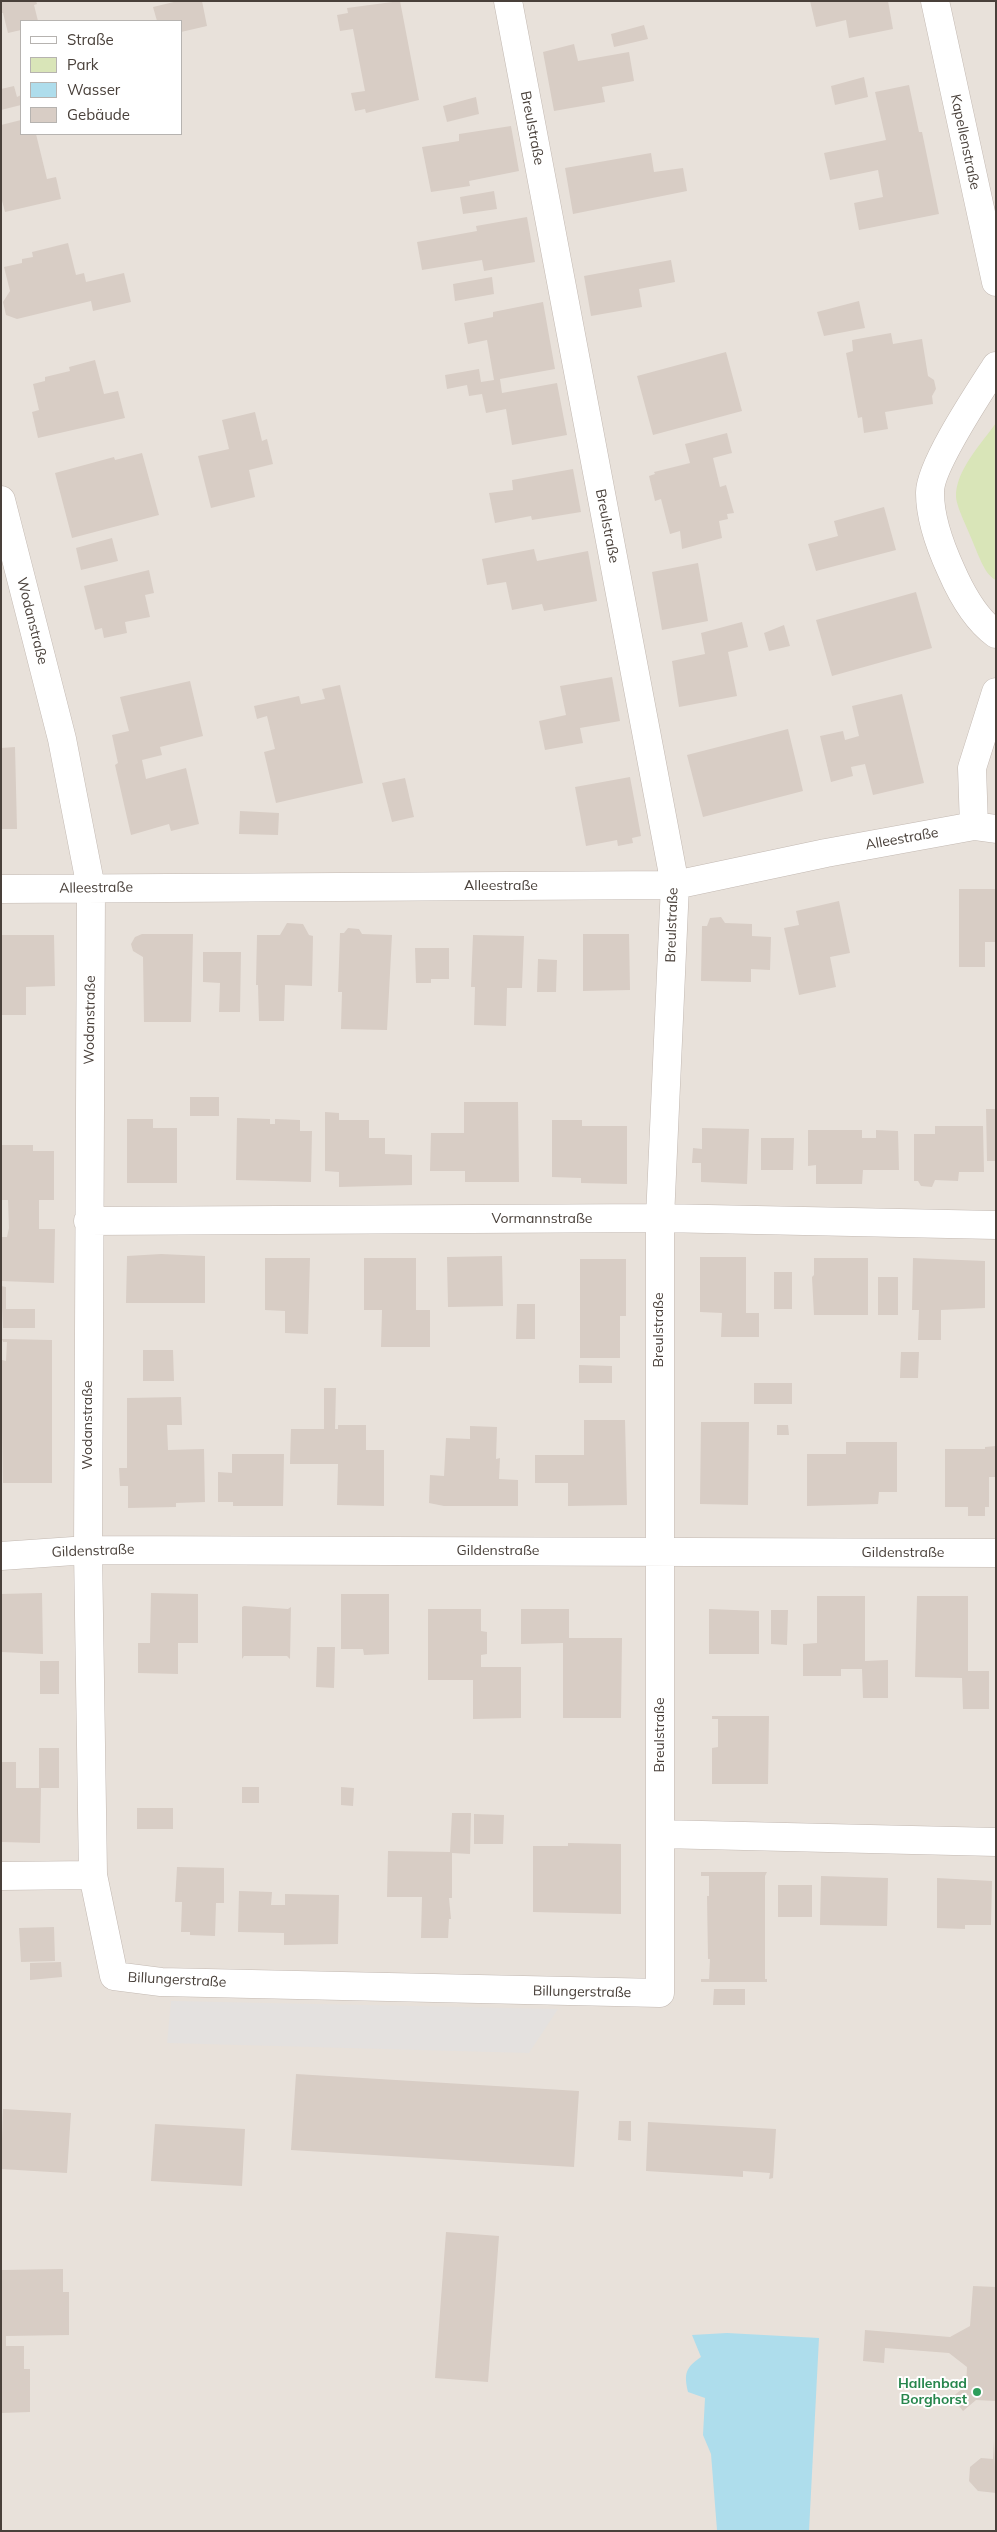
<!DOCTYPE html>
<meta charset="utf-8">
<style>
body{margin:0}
#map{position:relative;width:997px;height:2532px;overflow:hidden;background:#f5f0ec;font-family:Mulish,sans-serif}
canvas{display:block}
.frame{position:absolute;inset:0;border:2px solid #49403a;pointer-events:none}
.legend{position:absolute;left:20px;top:20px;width:162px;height:115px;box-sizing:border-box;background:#fff;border:1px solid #b6b3b0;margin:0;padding:6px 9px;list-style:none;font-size:15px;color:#49403a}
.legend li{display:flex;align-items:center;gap:10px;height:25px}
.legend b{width:25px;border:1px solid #b6b3b0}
</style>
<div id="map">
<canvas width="997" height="2532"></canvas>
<div class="frame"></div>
<ul class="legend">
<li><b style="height:6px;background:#fff"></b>Straße</li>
<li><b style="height:14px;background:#d9e5b8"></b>Park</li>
<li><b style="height:14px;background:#aeddec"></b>Wasser</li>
<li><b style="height:14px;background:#d8cdc5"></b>Gebäude</li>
</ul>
</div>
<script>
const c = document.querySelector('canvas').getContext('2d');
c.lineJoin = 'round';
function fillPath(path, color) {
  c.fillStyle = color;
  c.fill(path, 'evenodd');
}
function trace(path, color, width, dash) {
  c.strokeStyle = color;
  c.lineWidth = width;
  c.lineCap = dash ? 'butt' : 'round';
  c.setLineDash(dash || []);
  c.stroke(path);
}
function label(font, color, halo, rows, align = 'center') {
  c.font = font + ' Mulish,sans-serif';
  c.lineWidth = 4;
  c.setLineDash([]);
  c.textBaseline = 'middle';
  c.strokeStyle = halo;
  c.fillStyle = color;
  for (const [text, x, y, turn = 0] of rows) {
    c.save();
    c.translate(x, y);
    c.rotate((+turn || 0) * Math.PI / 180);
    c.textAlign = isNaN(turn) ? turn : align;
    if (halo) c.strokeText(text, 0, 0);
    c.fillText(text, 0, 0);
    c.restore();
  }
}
fillPath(new Path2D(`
 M1,1H996V2531H1ZM21,21H181V134H21Z`), '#e8e1da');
fillPath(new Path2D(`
 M996,423V580C985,575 979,556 974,545C970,533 957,509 956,497C955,471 982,443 996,423Z`), '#d9e5b8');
fillPath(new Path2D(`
 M171,2001L558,2009L529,2053L167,2043Z`), '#e4e1df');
fillPath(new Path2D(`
 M727,2333L819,2338L809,2531L717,2530L711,2454L703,2435L705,2398L688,2392C684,2374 685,2368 701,2357L692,2335Z`), '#aeddec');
fillPath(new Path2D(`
 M1,1H36L37,4L34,5L38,21H21V30L8,33L3,13H1Z
 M178,1H202L207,26L181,32V21H157L153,7Z
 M400,1L419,100L366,113L365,109L355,111L351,93L365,91L353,29L340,31L337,15L348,13L347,8Z
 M810,1H888L893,29L849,38L846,20L816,27Z
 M644,25L648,39L614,47L611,34Z
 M574,44L578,61L629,52L634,81L602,87L605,102L554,111L543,52Z
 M864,77L868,97L835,105L831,86Z
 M909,85L919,132H922L939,214L859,230L854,203L883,197L878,170L830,180L824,153L886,140L875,92Z
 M14,86L17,97L21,95V105L1,110V89Z
 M476,97L479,114L447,122L443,106Z
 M21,120V134H36L47,179L56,177L61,199L5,212L1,197V125Z
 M511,126L519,171L469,181L470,186L431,192L422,147L459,141V134Z
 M651,153L654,172L683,168L687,191L573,214L565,168Z
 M494,191L497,209L463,214L460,197Z
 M527,217L535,262L484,271L482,260L422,270L417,242L477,231L476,226Z
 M68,243L76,275L84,273L86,282L124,273L131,302L93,311L91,301L17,319L6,315L3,302L10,291L4,267L22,263V259L33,257L32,252Z
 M671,260L675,282L639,289L642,307L591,316L584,276Z
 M492,277L494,294L455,301L453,284Z
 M859,301L865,328L824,336L817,312Z
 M543,302L555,369L500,379L502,393L557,383L567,435L512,445L506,409L486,413L482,394L469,396L467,385L447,389L445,375L479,369L481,382L494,380L487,340L468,344L464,323L493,317V312Z
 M891,333L893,344L922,339L928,376L934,380L936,389L932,396L933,404L885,412L888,429L864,433L862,417L858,418L846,353L853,351L852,340Z
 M726,352L742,411L653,435L637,376Z
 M95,360L104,394L118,391L125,418L38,438L32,412L39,410L33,384L45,381V377L70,371L69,367Z
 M255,412L262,441L267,439L273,464L249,470L255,497L211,508L198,456L229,449L222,420Z
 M727,433L732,453L713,458L720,487L726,485L734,513L727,514L728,519L719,521L722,538L682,549L680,531L670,534L661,499L655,501L649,476L655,474L654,472L690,463L685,444Z
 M142,453L159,515L72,538L55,473L114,457L115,460Z
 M573,469L581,512L532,520L531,516L495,523L489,493L513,490L512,480Z
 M884,507L896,550L816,571L808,544L838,536L834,521Z
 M112,538L118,561L81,570L76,548Z
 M534,549L537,561L588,551L597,601L544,611L542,604L512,610L506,582L487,585L482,559Z
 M698,563L708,621L662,630L652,572Z
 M149,570L154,593L145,595L150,617L125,622L127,633L104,638L102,628L95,630L84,586Z
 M916,592L932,648L832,676L816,620Z
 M742,622L748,647L728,652L737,696L679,707L672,661L705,654L701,633Z
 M784,625L790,646L769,651L764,633Z
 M612,677L620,721L580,728L583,743L545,750L539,721L566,715L560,686Z
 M190,681L203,736L160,747L162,755L142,760L146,779L186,768L199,824L171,831L169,824L131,835L115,765L118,763L112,735L129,731L120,697Z
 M340,685L363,783L276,803L264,752L275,749L267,716L257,719L254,706L299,696L301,704L325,699L322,689Z
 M902,694L924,783L873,795L865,764L851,767L853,776L831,782L820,736L843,731L845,740L859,736L852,706Z
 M788,729L803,791L703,817L687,755Z
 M15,747L17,829H1V748Z
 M630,777L641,836L632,838L633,843L618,846L617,840L586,846L575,787Z
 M405,778L414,817L392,822L382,783Z
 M240,811L279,813L278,835L239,834Z
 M959,889H996V942H985V967H959Z
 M839,901L850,953L830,957L836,987L799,995L784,928L799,925L796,911Z
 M721,917L725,923L752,924V936L771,937L770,970L751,969V982L701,981L702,926H707L710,918Z
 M287,923L303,924L309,935L313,936L312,986L285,985L284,1021H259L258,985H256L257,935H280Z
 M348,928L359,929L362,934L392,935L387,1030L341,1029L342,992H338L340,933H344Z
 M142,934H193L191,1022H144L143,957L133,951L131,944L135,937Z
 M583,934H629L630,990L583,991Z
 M2,935H54L55,986L26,987V1015H1Z
 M473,935L524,936L522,988H507L506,1026L474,1025L475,987H471Z
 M415,948H449V979H431V983H416Z
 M203,952H241L240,1012H219L220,983L203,982Z
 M538,959L557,960L556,992H537Z
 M190,1097H219V1116H190Z
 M464,1102H518L519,1182H465V1171H430L431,1133H464Z
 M986,1109H996V1161H987Z
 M325,1112L339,1113V1120H369V1138H385V1154L412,1155V1185L339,1187V1172L325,1171Z
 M237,1118L270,1119V1124H275V1119L300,1120V1131H312L311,1182L236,1180Z
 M127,1119H153V1128H177V1183H127Z
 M552,1120H582V1126H627V1184L581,1183V1178L552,1177Z
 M935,1126H983L984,1172H959L958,1181L935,1180L932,1187L921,1186L918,1181H914V1134H935Z
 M702,1128L749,1129L747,1184L701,1182V1163H692L693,1148L702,1149Z
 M808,1130H862V1138H876V1130L898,1131L899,1170H863L862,1184H816V1165L808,1166Z
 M761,1138H794L793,1170H761Z
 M1,1145H33V1151H54V1200H39V1229H55L54,1283L1,1281V1237H7L9,1228L8,1200H1Z
 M161,1254L205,1256V1303H126L127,1256Z
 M502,1256L503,1306L448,1307L447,1257Z
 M700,1257H746V1313H759V1337H721L722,1313L700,1312Z
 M265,1258H310L308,1334L285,1333V1311L265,1310Z
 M364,1258H416V1310H430V1347H381L382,1310H364Z
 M814,1258H868V1315H814L812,1277L814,1275Z
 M913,1258L985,1261V1308L941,1310V1340H918L919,1310H912Z
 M580,1259H626V1316H620V1358H580Z
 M774,1272H792V1309H774Z
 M878,1277H898V1315H878Z
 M1,1286L6,1287V1309H35V1328H3Z
 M517,1304H535V1339H516Z
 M2,1339L52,1340V1483H3L1,1368L2,1360L6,1361L7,1342H3Z
 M143,1350H173L174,1381H143Z
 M901,1352H919L918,1378H900Z
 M579,1365L612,1366V1383H579Z
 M754,1383H792V1404H754Z
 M324,1388H336L335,1429H338V1425H366V1450H384V1506L337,1505L338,1464H290L291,1429H324Z
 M181,1397L182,1425H167L168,1450L204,1449L205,1502L176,1503V1507L128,1508V1486H120L119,1468H127V1398Z
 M584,1420H625L627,1505L568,1506V1483H535V1455H584Z
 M701,1422H749L748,1505L700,1504Z
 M777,1425H788L789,1435H777Z
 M470,1426L497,1427L496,1459L500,1458L499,1479L518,1480V1506H444L429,1503L430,1475L444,1476L446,1438L470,1439Z
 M846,1442H897V1492H879L878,1504L807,1506V1454H846Z
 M996,1446V1477H989V1507H985V1516H968V1507H945V1449H985V1447Z
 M232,1454H284L283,1506H233V1502H218V1472L232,1473Z
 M42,1593L43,1654L1,1652V1594Z
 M151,1593L198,1594V1643H178V1674L138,1673V1643H150Z
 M341,1594H389V1654L364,1655L363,1649H341Z
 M817,1596H865V1661L888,1660V1698H863L862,1669H841V1676H803V1644L817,1643Z
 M917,1596H968V1671H989V1709H963L962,1678L915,1677Z
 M244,1606L288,1609L291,1607L290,1659L287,1656H244L242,1659V1607Z
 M428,1609H481V1631L487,1632V1654L481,1655V1667H521V1718L473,1719V1680H428Z
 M521,1609H569V1638H622L621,1718H563V1643L521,1644Z
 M709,1609L759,1611V1654H709Z
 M771,1610H788L787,1645L771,1644Z
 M317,1647H335L334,1688L316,1687Z
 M40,1661H59V1694H40Z
 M712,1716H769L768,1784H712V1748L718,1747V1719H712Z
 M39,1748H59V1788H41L40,1843L1,1842V1762H16V1788H39Z
 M242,1787H259V1803H242Z
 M341,1787L354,1788L353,1806L341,1805Z
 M137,1808H173V1829H137Z
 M452,1813H471L470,1854L452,1853V1898H449L451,1919H449L448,1938H421L422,1897H387L388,1851L450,1852Z
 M474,1814L504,1815L503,1844H474Z
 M568,1843L621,1844V1914L533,1912V1846H568Z
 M177,1867L224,1868V1903H216L215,1936L190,1935V1932H181L182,1902H175Z
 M701,1872H767L765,1876V1979H767V1982H701V1979H709L710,1959H708L707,1896H709V1876H701Z
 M821,1876L888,1878L887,1926L820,1925Z
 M937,1878L992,1881L991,1925H965V1929L937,1928Z
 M778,1885H812V1917H778Z
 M239,1891L272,1892L271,1905H285V1894L339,1895L338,1944L284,1945V1933L238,1932Z
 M54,1927L55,1961L21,1962L19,1928Z
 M61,1962L62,1977L30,1980V1963Z
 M714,1989H745V2005H713Z
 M296,2074L579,2091L574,2167L291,2150Z
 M3,2109L71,2113L67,2173L1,2169Z
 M619,2121H631V2141L618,2140Z
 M648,2122L776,2129L773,2178L769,2179L770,2173L743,2171V2177L646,2171Z
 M155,2124L245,2129L242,2186L151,2181Z
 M446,2232L499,2236L488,2382L435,2378Z
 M63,2269V2292H69V2335L6,2336V2346H24V2369H30V2412L1,2413L2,2270Z
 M973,2286L996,2287V2401L976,2400L963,2411L952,2397L966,2386L967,2367L949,2353L885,2348L884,2363L863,2361L865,2330L950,2337L970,2326Z
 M994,2441L996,2493L978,2491L969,2481L970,2467L981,2458L993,2459Z`), '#d8cdc5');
const minor = new Path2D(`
 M935,1L996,282
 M996,366C980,391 929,467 930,493C930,519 940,546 951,570C961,593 975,619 996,634
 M1,500L62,739L91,888L88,1550L93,1875L114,1976L161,1982L660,1993V1218L675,885L508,1
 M974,826L972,768L996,692
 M1,889L675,885L826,853L974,826L996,829
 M88,1221L660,1218L996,1225
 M1,1556L88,1550L996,1553
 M660,1834L996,1842
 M1,1876L93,1875`);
trace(minor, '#c3b9b2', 29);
trace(minor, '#fff', 28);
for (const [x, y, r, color] of [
 [977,2392,5,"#2e9e5b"]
]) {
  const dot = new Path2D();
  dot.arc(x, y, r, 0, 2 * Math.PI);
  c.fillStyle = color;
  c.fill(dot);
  trace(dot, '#fff', 2);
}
label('14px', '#49403a', '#fff', [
 ["Breulstraße",532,128,79],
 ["Kapellenstraße",965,142,78],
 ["Breulstraße",607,526,79],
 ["Wodanstraße",32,621,76],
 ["Alleestraße",902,839,-10],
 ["Alleestraße",501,886],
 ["Alleestraße",96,888,-1],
 ["Breulstraße",672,925,-88],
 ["Wodanstraße",90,1020,-89],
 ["Vormannstraße",542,1219],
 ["Breulstraße",659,1330,-90],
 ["Wodanstraße",88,1425,-90],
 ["Gildenstraße",93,1551,-2],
 ["Gildenstraße",498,1551],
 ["Gildenstraße",903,1553],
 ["Breulstraße",660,1735,-90],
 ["Billungerstraße",177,1980,3],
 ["Billungerstraße",582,1992,1]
]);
label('bold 14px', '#27864d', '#fff', [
 ["Hallenbad",967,2384],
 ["Borghorst",967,2400]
], 'right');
</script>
